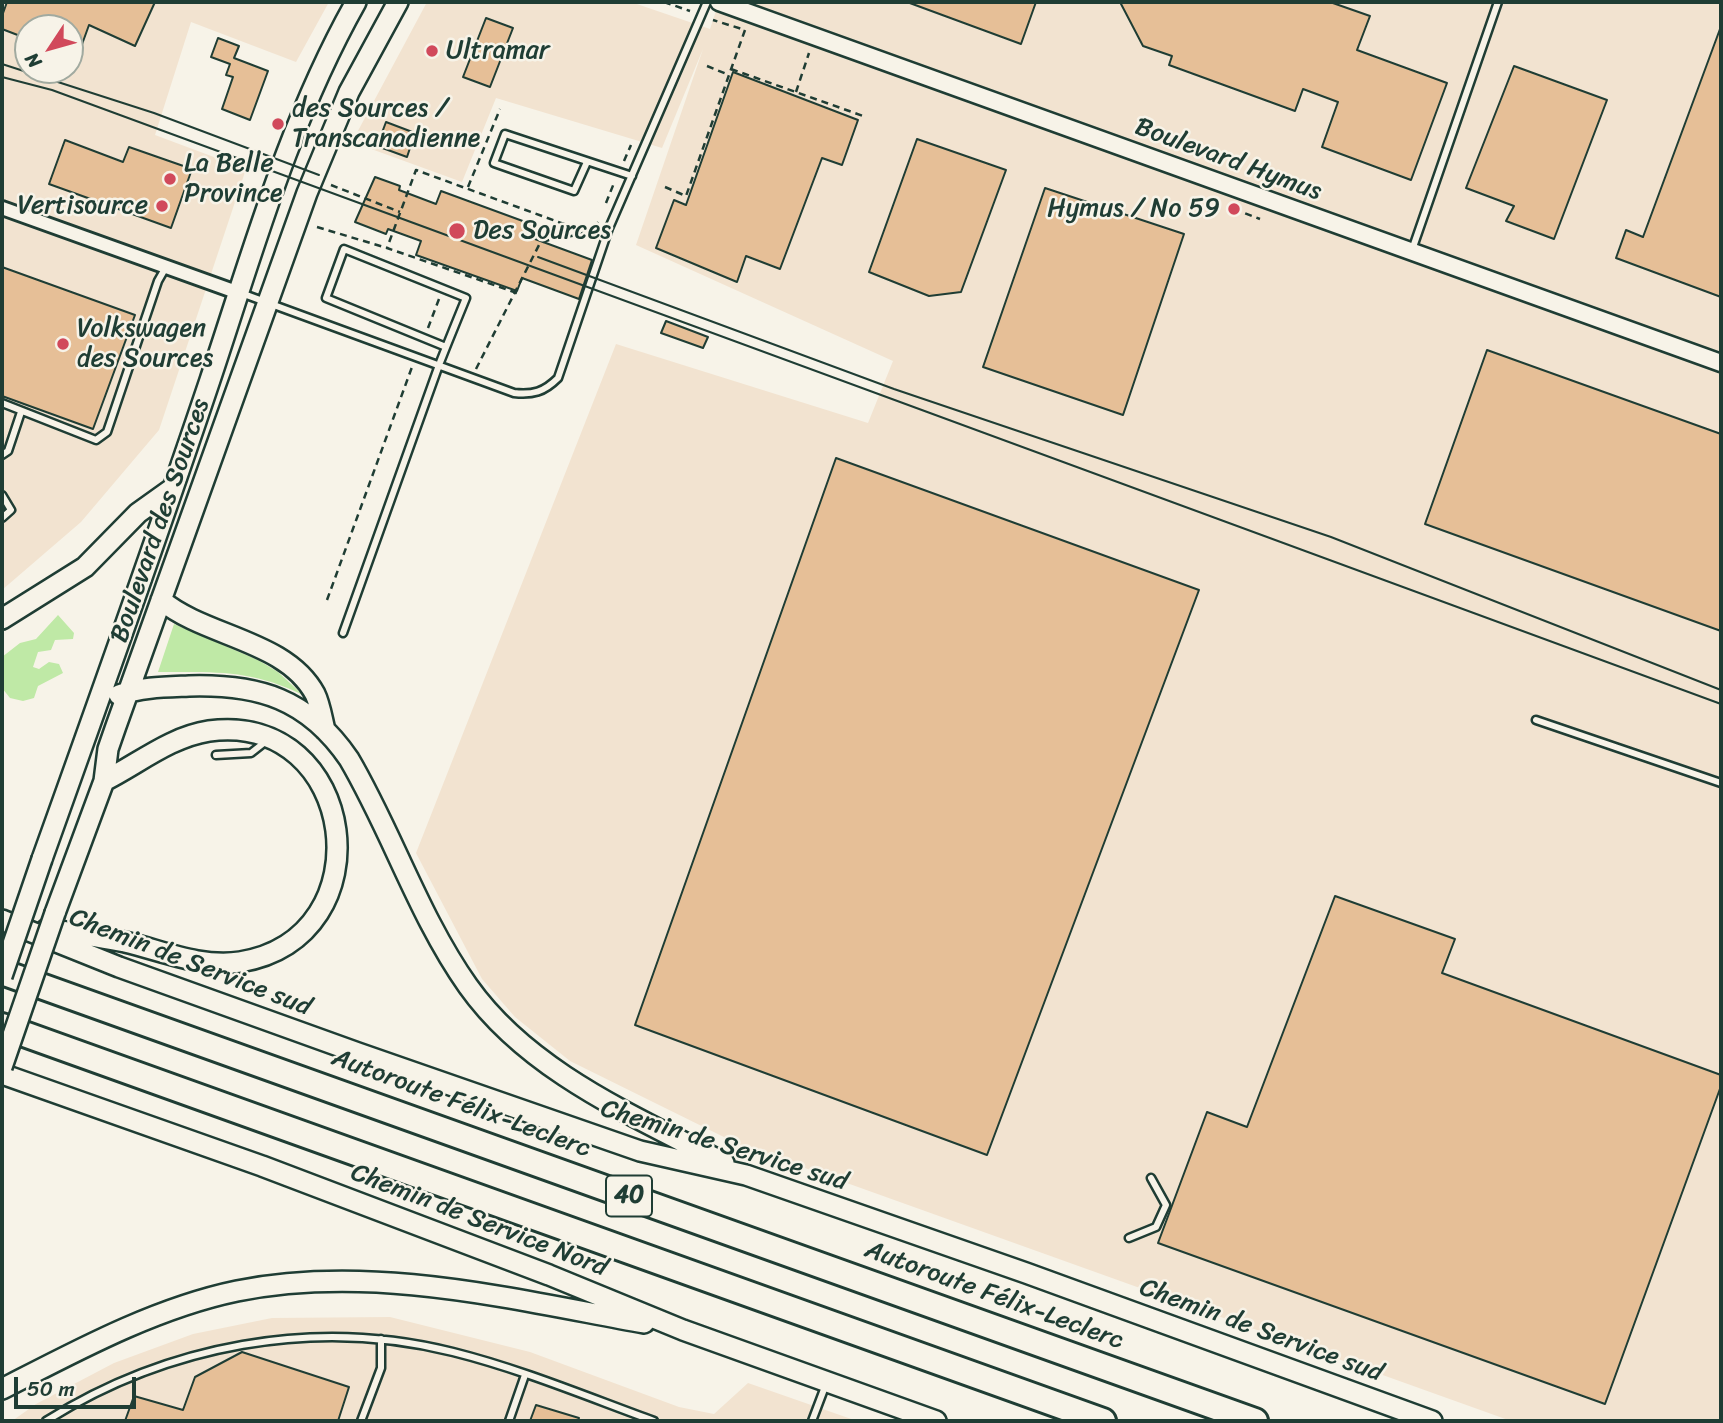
<!DOCTYPE html>
<meta charset="utf-8">
<style>
body{margin:0}
#map{position:relative;width:1723px;height:1423px;overflow:hidden;background:#f7f3e8;font-family:Sriracha,sans-serif}
canvas{display:block}
.frame{position:absolute;inset:0;border:4px solid #1f3d34;pointer-events:none}
.north{position:absolute;left:14px;top:14px;width:70px;height:70px;box-sizing:border-box;background:#f7f3e8;border:2px solid #a1aaa0;border-radius:50%;rotate:234deg;font-size:19px;font-weight:700;line-height:28px;text-align:center;color:#1f3d34}
.north::after{content:'';display:block;margin:auto;width:24px;height:32px;background:#d1495b;clip-path:polygon(50% 0,100% 100%,50% 72%,0 100%)}
.scale{position:absolute;left:14px;top:1377px;width:122px;height:32px;box-sizing:border-box;border:4px solid #1f3d34;border-top:0;padding-left:9px;font-size:21px;line-height:24px;white-space:nowrap;color:#1f3d34;-webkit-text-stroke:5px #f7f3e8;paint-order:stroke}
</style>
<div id="map">
<canvas width="1723" height="1423"></canvas>
<div class="frame"></div>
<div class="north">N</div>
<div class="scale">50 m</div>
</div>
<script>
const c = document.querySelector('canvas').getContext('2d');
c.lineJoin = 'round';
function fillPath(path, color) {
  c.fillStyle = color;
  c.fill(path, 'evenodd');
}
function trace(path, color, width, dash) {
  c.strokeStyle = color;
  c.lineWidth = width;
  c.lineCap = dash ? 'butt' : 'round';
  c.setLineDash(dash || []);
  c.stroke(path);
}
function label(font, color, halo, rows, align = 'center') {
  c.font = font + ' Sriracha,sans-serif';
  c.lineWidth = 5;
  c.setLineDash([]);
  c.textBaseline = 'middle';
  c.strokeStyle = halo;
  c.fillStyle = color;
  for (const [text, x, y, turn = 0] of rows) {
    c.save();
    c.translate(x, y);
    c.rotate((+turn || 0) * Math.PI / 180);
    c.textAlign = isNaN(turn) ? turn : align;
    if (halo) c.strokeText(text, 0, 0);
    c.fillText(text, 0, 0);
    c.restore();
  }
}
fillPath(new Path2D(`
 M2,2H329L296,62L191,22L155,135L246,169L159,430L81,522L2,590ZM28,28H70V70H28Z
 M427,2H631L710,29L719,2H1721V1421H1511L738,1144L570,1061L515,1017L482,979L416,853L616,344L868,423L893,361L636,245L703,49L662,148L496,98L462,182L352,142Z
 M390,1317L530,1352L679,1407L714,1414L748,1383L857,1421H12L36,1404L114,1363L193,1334L272,1318Z`), '#f2e3d0');
fillPath(new Path2D(`
 M58,615L74,633L73,639L55,640L51,650L38,652L33,667L39,669L49,662L59,664L63,673L38,686L34,698L23,701L10,698L2,688V657L20,643L36,639Z
 M174,624L258,660L278,672L303,695C251,669 214,672 158,672Z`), '#bfe9a6');
const building = new Path2D(`
 M7,2H155L135,46L89,25L72,72L70,28H28V39L2,29V16Z
 M907,2H1036L1021,44Z
 M1120,2H1330L1370,16L1357,50L1447,83L1411,180L1322,147L1338,102L1303,89L1295,111L1169,65L1172,56L1143,46Z
 M486,18L513,28L490,87L463,77Z
 M1720,29H1721V297L1616,258L1626,230L1643,237Z
 M218,38L239,46L234,58L268,71L250,120L222,109L233,77L226,75L230,64L211,57Z
 M1514,66L1607,100L1554,239L1506,221L1514,206L1466,188Z
 M733,72L858,120L842,165L822,158L780,269L746,256L737,282L656,248L674,200L686,205Z
 M386,122L415,133L407,157L377,146Z
 M917,139L1006,170L961,292L929,296L869,272Z
 M65,140L123,162L129,147L192,169L171,228L49,184Z
 M375,177L400,186L399,190L436,204L441,191L539,227L535,239L592,260L579,299L522,278L517,291L416,255L421,241L388,229L386,234L355,222Z
 M1045,188L1184,234L1123,415L983,367Z
 M2,267L135,315L93,429L2,396Z
 M666,321L708,337L703,348L661,333Z
 M1487,350L1721,434V631L1425,524Z
 M836,458L1199,590L987,1155L635,1025Z
 M1335,896L1455,939L1442,973L1721,1075V1086L1605,1404L1158,1243L1207,1112L1247,1127Z
 M242,1352L349,1387L338,1421H125L134,1396L183,1410L195,1377Z
 M536,1405L579,1418L578,1421H530Z`);
fillPath(building, '#e6bf97');
trace(building, '#1f3d34', 2);
const service = new Path2D(`
 M587,162L574,191L494,163L505,134L632,176
 M1412,250L1498,2
 M241,293L514,393C533,395 544,392 558,378L609,228L707,2
 M2,403L96,440L107,432L158,281L166,267
 M2,455L8,451L21,412
 M2,495L11,510L2,518
 M343,633L439,365C448,342 457,320 466,298L344,249L326,298L446,347
 M1536,720L1721,783
 M216,755L251,753L265,742
 M1129,1238L1156,1227L1166,1205L1151,1178
 M46,1421C167,1345 314,1317 453,1352C521,1369 588,1397 654,1421
 M361,1421L381,1368V1339
 M509,1421L525,1375
 M812,1421L826,1384`);
const minor = new Path2D(`
 M2,208L239,293`);
const tertiary = new Path2D(`
 M719,2L1721,363`);
const secondary = new Path2D(`
 M161,600C205,637 286,640 315,694C320,704 322,718 325,730
 M2,619L85,567L138,513L173,488
 M119,695C142,687 165,687 189,686C259,684 308,699 349,759C392,832 419,917 468,986C529,1072 633,1115 724,1163
 M42,859C99,700 156,541 210,380C253,251 289,121 356,2
 M55,913L104,781L108,749L116,726L307,193L349,92L398,2
 M2,920L119,967L358,1053L640,1151L746,1175L1026,1273L1432,1421
 M47,929C73,933 100,937 125,942C163,951 201,968 240,962C388,938 358,711 209,731C170,737 138,764 104,781
 M2,1074L262,1166L549,1275L683,1330L936,1421
 M2,1389C76,1351 155,1308 237,1291C372,1264 511,1299 644,1323`);
const motorway = new Path2D(`
 M2,972L1255,1421
 M2,1026L1103,1421`);
trace(service, '#1f3d34', 11);
trace(minor, '#1f3d34', 18);
trace(tertiary, '#1f3d34', 21);
trace(secondary, '#1f3d34', 24);
trace(motorway, '#1f3d34', 30);
trace(new Path2D(`
 M664,2L690,11
 M707,66L729,75
 M731,69L866,117
 M796,92L809,53
 M624,161L631,145
 M331,185L400,212
 M468,187L500,109
 M665,187L686,196L745,30L713,20
 M606,203L614,183
 M1234,209L1260,219
 M317,227L387,248
 M517,293L387,248L416,170L564,224L559,235
 M428,328L439,299
 M476,369L540,243C561,234 584,240 598,222
 M327,600L412,367`), '#1f3d34', 2.5, [7, 5]);
trace(service, '#f7f3e8', 6);
trace(minor, '#f7f3e8', 12);
trace(tertiary, '#f7f3e8', 16);
trace(secondary, '#f7f3e8', 19);
trace(motorway, '#f7f3e8', 24);
trace(new Path2D(`
 M2,64L154,113L319,175
 M2,77L52,90L1721,704
 M538,257L894,389L1331,537L1721,690`), '#1f3d34', 2);
const secondaryBridge = new Path2D(`
 M2,976L42,859
 M2,1067L55,913`);
trace(secondaryBridge, '#1f3d34', 24, []);
trace(secondaryBridge, '#f7f3e8', 19);
for (const [x, y, r, color] of [
 [432,51,7,"#d1495b"],
 [278,124,7,"#d1495b"],
 [170,179,7,"#d1495b"],
 [162,206,7,"#d1495b"],
 [1234,209,7,"#d1495b"],
 [457,231,9,"#d1495b"],
 [63,344,7,"#d1495b"]
]) {
  const dot = new Path2D();
  dot.arc(x, y, r, 0, 2 * Math.PI);
  c.fillStyle = color;
  c.fill(dot);
  trace(dot, '#f7f3e8', 2.5);
}
for (const [x, y, w] of [
 [629,1196,46]
]) {
  const box = new Path2D();
  box.roundRect(x - w / 2, y - 20.5, w, 41, 5);
  c.fillStyle = '#f7f3e8';
  c.fill(box);
  trace(box, '#1f3d34', 2);
}
label('bold 24px', '#1f3d34', null, [
 ["40",629,1196]
]);
label('26px', '#1f3d34', '#f7f3e8', [
 ["Ultramar",446,51],
 ["des Sources /",292,109],
 ["Transcanadienne",292,139],
 ["La Belle",184,164],
 ["Province",184,194],
 ["Vertisource",148,206,"right"],
 ["Hymus / No 59",1220,209,"right"],
 ["Des Sources",473,231],
 ["Volkswagen",77,329],
 ["des Sources",77,359]
], 'left');
label('26px', '#1f3d34', '#f7f3e8', [
 ["Boulevard Hymus",1228,160,20],
 ["Boulevard des Sources",161,521,-71],
 ["Chemin de Service sud",190,963,21],
 ["Autoroute Félix-Leclerc",461,1104,20],
 ["Chemin de Service sud",724,1146,17],
 ["Chemin de Service Nord",479,1221,21],
 ["Autoroute Félix-Leclerc",994,1296,20],
 ["Chemin de Service sud",1261,1331,20]
]);
</script>
